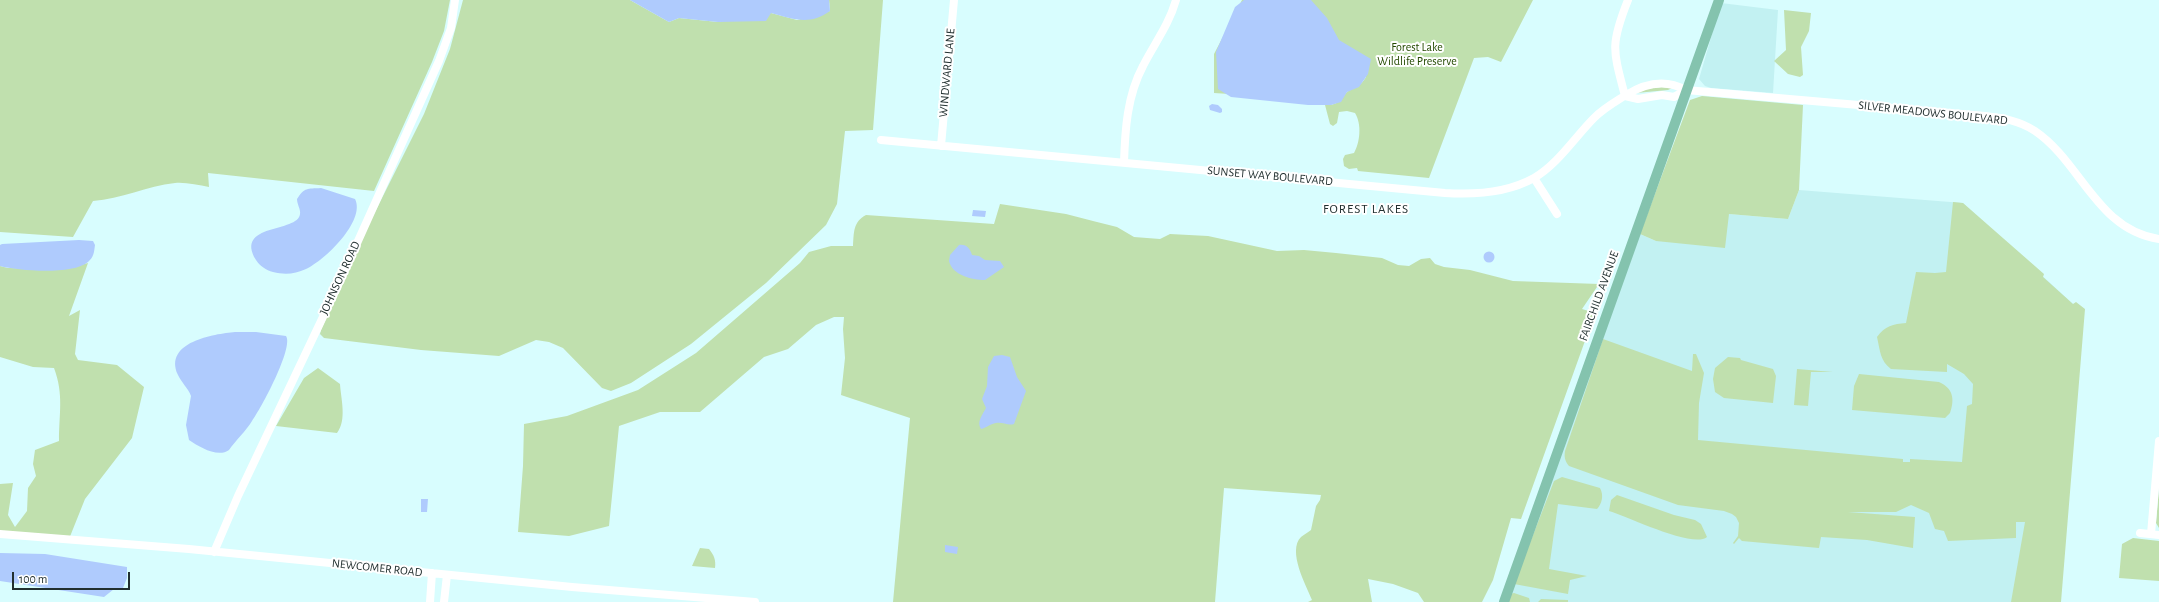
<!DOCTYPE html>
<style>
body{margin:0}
#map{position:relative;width:2159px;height:602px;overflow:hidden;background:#d8fdfe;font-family:"Alegreya Sans",sans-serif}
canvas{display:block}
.scale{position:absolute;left:12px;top:572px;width:118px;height:18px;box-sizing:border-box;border:2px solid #223030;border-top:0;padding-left:5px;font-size:12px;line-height:14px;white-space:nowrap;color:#223030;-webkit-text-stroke:3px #fff;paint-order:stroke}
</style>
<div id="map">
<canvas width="2159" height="602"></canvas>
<div class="scale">100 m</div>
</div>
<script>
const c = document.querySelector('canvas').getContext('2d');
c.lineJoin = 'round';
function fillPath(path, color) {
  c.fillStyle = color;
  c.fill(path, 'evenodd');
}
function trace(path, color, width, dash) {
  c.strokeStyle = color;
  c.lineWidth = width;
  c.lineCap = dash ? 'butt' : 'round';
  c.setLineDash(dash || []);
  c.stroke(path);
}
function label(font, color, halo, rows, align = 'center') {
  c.font = font + ' "Alegreya Sans",sans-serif';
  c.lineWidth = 4;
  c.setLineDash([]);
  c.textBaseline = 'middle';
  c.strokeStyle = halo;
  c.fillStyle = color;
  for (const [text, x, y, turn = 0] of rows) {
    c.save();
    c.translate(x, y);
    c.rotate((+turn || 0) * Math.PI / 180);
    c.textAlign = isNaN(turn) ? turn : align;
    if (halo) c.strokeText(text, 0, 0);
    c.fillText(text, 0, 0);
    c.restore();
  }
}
fillPath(new Path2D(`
 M1721,3L1778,10L1773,93L1711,88L1705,86L1699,79Z
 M1799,190L1963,203L2073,304L2044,602H1507L1640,234L1656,241L1729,214L1788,219Z`), '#c2f1f2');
fillPath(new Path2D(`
 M0,0H450L444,31L432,62L374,191L208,173L209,187C198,185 185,182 175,183C147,186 121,199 93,201L73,237L0,232Z
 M463,0H630L669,22L679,18L718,22L771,13L797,20L830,11L829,0H883L873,130L845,131L837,204L826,225L766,283L691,344L631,383L611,391L602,388L563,348L549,342L536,340L499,356L421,350L324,338L320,334L321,330L362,238L424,114L450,49Z
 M1242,0H1533L1501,62L1488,57L1474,58L1429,178L1358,171L1357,168L1349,169L1344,166L1343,159L1345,155L1354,153C1360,143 1362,124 1355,113L1347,111L1339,112L1337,123L1333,126L1330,124L1325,105C1338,105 1338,102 1346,93C1354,86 1359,89 1366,77L1358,76L1338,101L1214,93V54Z
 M1784,10L1811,13L1809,31L1801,47L1803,75L1800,77L1788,74L1774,61L1786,50Z
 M1662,87L1672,88L1668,90L1636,93L1637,90Z
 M1702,96L1803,105L1799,190L1788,219L1729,214L1725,248L1656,241L1640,234L1690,100Z
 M1953,202L1963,203L2044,274L2043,277L2073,304L2076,302L2085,309L2061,602H2011L2025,522H2016V538L1948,541L1944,531L1935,529L1929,513L1911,505L1896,512H1848L1915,517L1913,548L1867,540L1821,537L1819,548L1742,541L1739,538L1734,544L1733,543L1738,536L1739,523L1736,517L1732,514L1724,511L1678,505L1569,466C1565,461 1564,457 1565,451L1603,339L1692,371L1693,354H1696L1704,373L1699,403L1698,440L1903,459V462H1910V459L1962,462L1967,406L1972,404L1973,384L1964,374L1947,364V372L1891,369C1880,361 1880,350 1877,337C1885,326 1893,324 1906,323L1916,272L1935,273L1946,272Z
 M1000,204L1066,214L1093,221L1117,227L1134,237L1160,239L1170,234L1208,236L1277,251L1304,250L1336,253L1382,258L1398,265L1409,266L1421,259L1430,258L1435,264L1444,267L1470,270L1513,281L1599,284L1582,309L1595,313L1521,519L1511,518L1493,580L1482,602H1424L1418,593L1393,584L1368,579L1372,602H1308L1312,600C1306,585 1287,551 1301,537C1304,535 1308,532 1311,530L1316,506L1320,500L1321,495L1224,488L1215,602H893L910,418L841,395L845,358L843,329L844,317H834L816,325L788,349L764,357L700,412H660L619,426L609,526L569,536L518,532L523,466L524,424L567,416L638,390L696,353L800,263L809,252L831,246H853C854,232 853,222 866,215L994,224Z
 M88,263L69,316L80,310L75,354L78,360L117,365L144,387L132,438L85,499L69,539L0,534V484L13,483L8,515L15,527L27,511L28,488L36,476L33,464L35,450L59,441C59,413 64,395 54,368L33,367L0,357V266L8,268L64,269Z
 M1728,357L1740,358L1741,360L1773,369L1776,376L1773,403L1724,398L1715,392L1713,379L1715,368Z
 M318,368L340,384C341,399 347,420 337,433L276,426L304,378Z
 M1797,369L1833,372H1811L1808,406L1794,405Z
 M1859,374L1939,382C1953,388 1955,399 1950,413L1945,418L1852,410L1854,386Z
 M1562,477L1600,488C1604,495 1602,504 1597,509L1558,504L1549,569L1587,576L1570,580L1568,594L1514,584L1554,481Z
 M2159,488V528L2156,523Z
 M1617,495L1674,515L1695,520L1701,524L1707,537C1693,549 1627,516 1609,511L1611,500Z
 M2133,538L2159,541V581L2119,578L2122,544Z
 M700,548L709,549C714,555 716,560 715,568L692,566Z
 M1514,593L1529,598L1530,602H1508L1511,594Z
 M1541,599L1568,600V602H1538Z`), '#c0e0ae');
fillPath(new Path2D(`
 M630,0H829L830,11C809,26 794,19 771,13L766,21L718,22L679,18L669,22Z
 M1244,0H1311L1327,18L1339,40L1371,59L1368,74L1359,87L1347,92L1341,102L1331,105H1308L1231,97L1218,89L1216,52L1235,7Z
 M1212,104L1218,105L1222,109V112L1220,113L1210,110L1209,106Z
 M321,188L355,199C366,221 324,261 306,269C295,274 285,275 273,272C266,270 260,266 256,260C234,223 298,233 300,214C301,210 297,204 297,199C305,187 307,189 321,188Z
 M973,210L986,211L985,217L972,216Z
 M79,240L93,241L95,245C94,252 94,257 88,262C73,275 19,271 0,266V245L2,244Z
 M959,245C967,244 970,249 972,255L979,256L985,260L1000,261L1004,267L985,280C972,280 952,275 949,261L950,255Z
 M1483.5 257a5.5 5.5 0 1 1 11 0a5.5 5.5 0 1 1-11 0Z
 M235,332H256L286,336C294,347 261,409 252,421C246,431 236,440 229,450C218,458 199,447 189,440L186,425L191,396C188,388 181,382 178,375C163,342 214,334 235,332Z
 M1002,355L1010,357L1017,377L1026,391L1014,424C1008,426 1003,422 996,423C990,424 986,428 981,429C976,422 983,414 986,408L982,399L987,386L988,367L994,356Z
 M421,499H428L427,512H421Z
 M945,545L958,547L957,554L945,552Z
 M0,553L45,554L127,567V578L123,588L114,589L104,597L0,581Z`), '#afcbfd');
trace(new Path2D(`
 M1625,96C1613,50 1610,45 1628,0
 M1625,96L1638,99L1662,95L1674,97L1686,90
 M881,140L1445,193C1475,195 1507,193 1534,178C1558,164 1575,137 1594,118C1604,108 1615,102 1626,95C1645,83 1666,79 1686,90L1985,116C2003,118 2020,121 2035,131C2081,162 2097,230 2159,239
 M941,146L954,0
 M1124,163C1125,130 1127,96 1143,66C1154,44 1169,25 1176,0
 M1534,178L1557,214
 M2140,533L2159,535
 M0,534L189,549L572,587L755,602
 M2151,534L2159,441
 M214,552L238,496L340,281L439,61L451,28L455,0
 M430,602L432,573
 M444,602L447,575`), '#fff', 8);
trace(new Path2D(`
 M1504,602L1719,0`), '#84c3ae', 10);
label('12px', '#244a00', '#fff', [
 ["Forest Lake",1417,47],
 ["Wildlife Preserve",1417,61]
]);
label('12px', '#223030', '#fff', [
 ["WINDWARD LANE",947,73,-85],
 ["SILVER MEADOWS BOULEVARD",1933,113,6],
 ["SUNSET WAY BOULEVARD",1270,176,5],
 ["JOHNSON ROAD",340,278,-65],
 ["FAIRCHILD AVENUE",1599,296,-70],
 ["NEWCOMER ROAD",377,568,6]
]);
c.letterSpacing = '1px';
label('13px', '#223030', '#fff', [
 ["FOREST LAKES",1366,209]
]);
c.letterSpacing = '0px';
</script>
